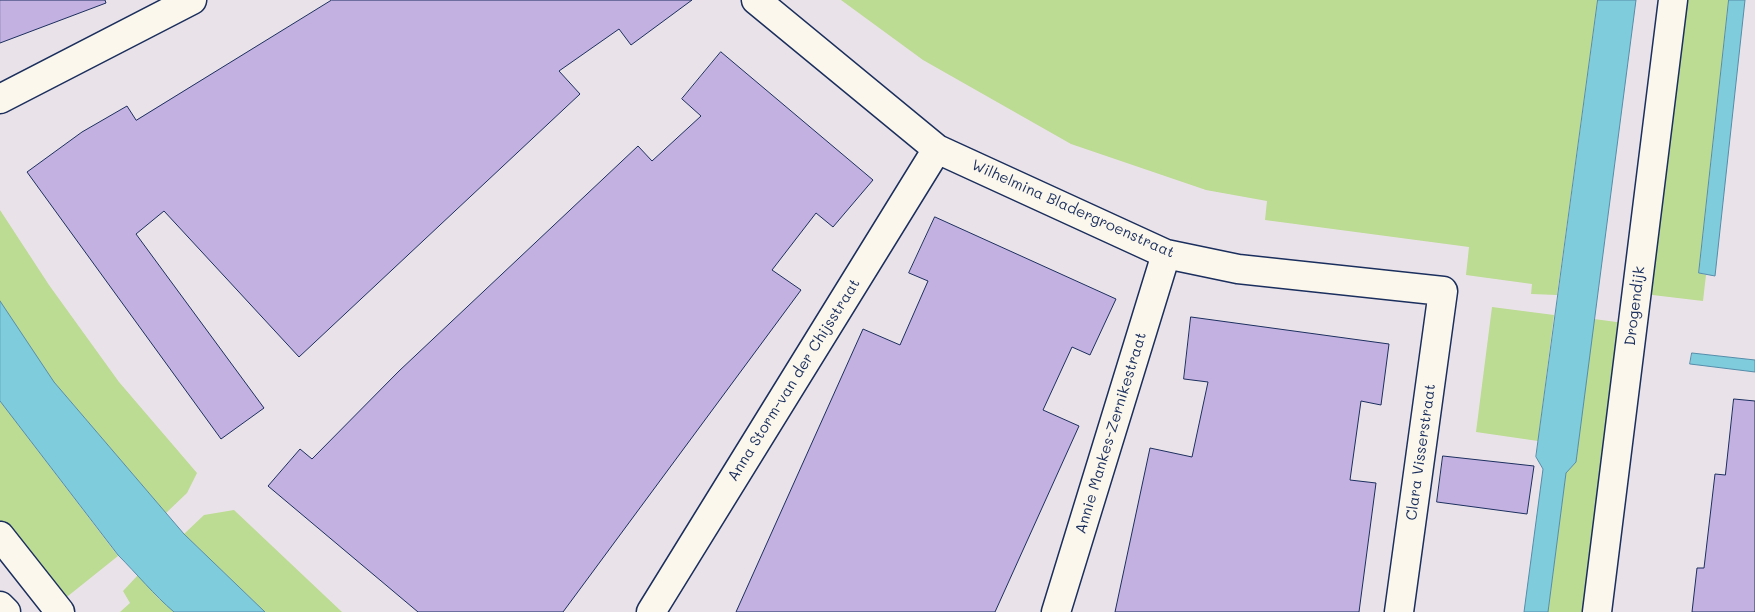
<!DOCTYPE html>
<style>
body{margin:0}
canvas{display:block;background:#eae2e9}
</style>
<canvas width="1755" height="612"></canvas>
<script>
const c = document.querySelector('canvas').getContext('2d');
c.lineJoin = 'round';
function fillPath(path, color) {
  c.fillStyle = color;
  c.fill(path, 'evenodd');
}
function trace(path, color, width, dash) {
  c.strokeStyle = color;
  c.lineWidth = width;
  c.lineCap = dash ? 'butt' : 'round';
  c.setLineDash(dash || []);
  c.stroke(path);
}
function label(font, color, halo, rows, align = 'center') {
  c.font = font + ' Mali,sans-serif';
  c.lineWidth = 5;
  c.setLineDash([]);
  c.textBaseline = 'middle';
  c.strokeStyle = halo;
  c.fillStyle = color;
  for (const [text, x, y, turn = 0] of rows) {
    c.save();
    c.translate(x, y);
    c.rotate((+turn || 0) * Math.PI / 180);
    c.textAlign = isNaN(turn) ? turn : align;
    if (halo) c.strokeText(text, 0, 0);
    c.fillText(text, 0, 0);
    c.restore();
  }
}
fillPath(new Path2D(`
 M841,0H1598L1557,295L1531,294L1532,284L1466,275L1469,247L1265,220L1267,201L1206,190L1071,144L923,60Z
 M1680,0H1729L1699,273L1706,275L1703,301L1644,294Z
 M0,210L49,285L119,382L197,473L187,493L166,513L54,382L0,301Z
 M1492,307L1554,315L1538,441L1476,432Z
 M1594,319L1624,323L1588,612H1548L1566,473L1576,462Z
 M0,401L118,556L63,600L0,526Z
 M234,510L342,612H265L184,534L204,515Z
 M138,575L157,597L174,612H120L130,603L123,591Z`), '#bcdb93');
const water = new Path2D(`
 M1598,0H1636L1576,462L1566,473L1548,612H1524L1543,469L1536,457Z
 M1729,0H1745L1715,276L1699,273Z
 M0,301L54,382L184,534L265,612H174C154,595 137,574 118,555L0,401Z
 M1692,353L1755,360V372L1690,364Z`);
fillPath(water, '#7eccdc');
trace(water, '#568daa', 1);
const building = new Path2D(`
 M0,0H105L106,3L0,43Z
 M332,0H692L631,45L619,29L559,71L580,94L299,357L164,211L136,234L264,408L221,439L27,172L82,132L127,106L136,120Z
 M721,52L873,180L833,227L816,213L772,270L801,290L563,612H418L268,486L300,449L312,459L399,371L638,146L652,161L701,116L682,99Z
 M935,217L1116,299L1090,355L1072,347L1043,410L1079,426L995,612H736L863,329L900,345L928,281L909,273Z
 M1191,317L1389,344L1381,405L1361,401L1350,480L1376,483L1359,612H1115L1150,448L1192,457L1208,382L1184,379Z
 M1734,399L1755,401V612H1692L1697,568H1704L1715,474L1725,475Z
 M1443,456L1534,466L1527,514L1437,502Z`);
fillPath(building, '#c3b1e2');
trace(building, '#1b2f5e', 1);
const minor = new Path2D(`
 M756,0L937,149L1166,254L1238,269L1443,291L1399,612
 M0,99L192,0
 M651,612L937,149
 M1056,612L1166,254
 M1597,612L1673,0`);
const tertiary = new Path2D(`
 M0,536L60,612
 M0,606L6,612`);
trace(minor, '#1b2f5e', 31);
trace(tertiary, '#1b2f5e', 31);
trace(minor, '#fbf7ec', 28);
trace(tertiary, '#fbf7ec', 28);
label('15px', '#1b2f5e', '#fbf7ec', [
 ["Wilhelmina Bladergroenstraat",1073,209,24],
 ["Drogendijk",1635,306,-83],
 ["Anna Storm-van der Chijsstraat",794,380,-58],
 ["Annie Mankes-Zernikestraat",1111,433,-73],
 ["Clara Visserstraat",1421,452,-82]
]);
</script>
